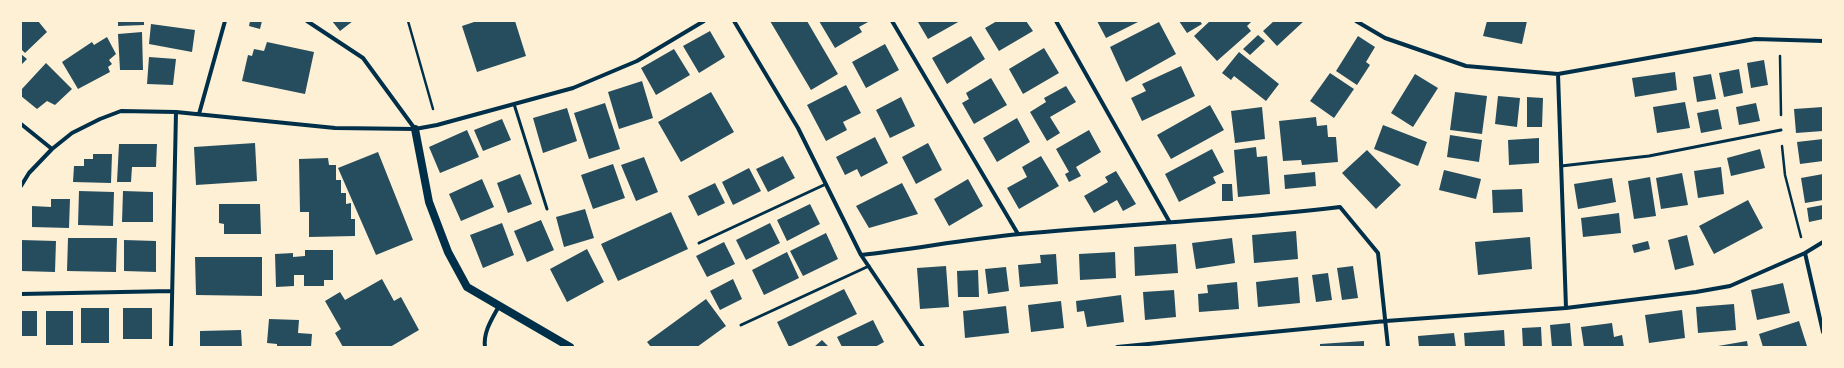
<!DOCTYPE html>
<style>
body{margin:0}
#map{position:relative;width:1844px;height:368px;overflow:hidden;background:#fdf0d5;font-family:"Source Sans 3",sans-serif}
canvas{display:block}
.frame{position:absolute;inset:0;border:22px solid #fdf0d5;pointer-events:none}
</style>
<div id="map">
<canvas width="1844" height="368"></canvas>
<div class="frame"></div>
</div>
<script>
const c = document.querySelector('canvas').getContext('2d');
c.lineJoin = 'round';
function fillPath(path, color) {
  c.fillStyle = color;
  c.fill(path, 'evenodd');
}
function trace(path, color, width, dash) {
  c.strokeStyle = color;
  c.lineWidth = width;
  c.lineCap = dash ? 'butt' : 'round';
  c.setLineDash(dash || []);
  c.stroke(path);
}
fillPath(new Path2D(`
 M21,21H38L47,32L25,53L21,49Z
 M118,21H144V25L118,26Z
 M250,21H262L260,29L249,26Z
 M332,21H353L340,31Z
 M477,21H515L526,56L477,72L462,26Z
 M770,21H807L838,74L811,90Z
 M819,21H870L859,27L862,32L835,48Z
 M920,21H960L928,39L918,22Z
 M997,21H1026L1033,31L999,51L985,28Z
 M1097,21H1140L1106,38Z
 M1179,21H1200L1202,24L1187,33Z
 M1210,21H1252L1247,26L1251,31L1217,61L1194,36Z
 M1274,21H1304L1277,46L1263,31Z
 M1487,21H1527L1522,44L1483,36Z
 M1159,22L1176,54L1126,82L1110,47Z
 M151,24L195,30L192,52L149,44Z
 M710,31L725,57L699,73L683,46Z
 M142,32L143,70H120L118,34Z
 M1258,35L1265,41L1250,55L1243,49Z
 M971,36L985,59L947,84L932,58Z
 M1358,36L1375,47L1366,62L1370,65L1357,85L1336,71Z
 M107,37L116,54L109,60L112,64L108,67L110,72L78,89L62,62L92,42L94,45Z
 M267,42L314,52L305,94L242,81L248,55L252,56L254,49L264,51Z
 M885,44L899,70L866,88L852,62Z
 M1044,48L1059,73L1023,94L1009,69Z
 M674,49L690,75L656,95L641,68Z
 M1239,52L1279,84L1266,101L1234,76L1231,80L1222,73Z
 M21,54L27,59L21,65Z
 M149,57L176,59L173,85L147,84Z
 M1764,60L1768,85L1751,88L1747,63Z
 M46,63L72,89L55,105L47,101L37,109L21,96V90Z
 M1181,66L1195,96L1142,121L1131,98L1146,91L1142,84Z
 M1739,69L1743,93L1724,97L1719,73Z
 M1675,72L1677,90L1635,97L1632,78Z
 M1330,73L1354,89L1334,118L1310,101Z
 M1415,74L1438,88L1413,127L1391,113Z
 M1711,74L1716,99L1697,102L1693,77Z
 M991,78L1007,105L974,124L962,103L969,99L966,93Z
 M642,81L653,118L619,129L608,92Z
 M846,85L861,113L843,122L847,130L826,141L807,105Z
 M1066,86L1076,102L1050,117L1060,133L1047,141L1030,112L1046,102L1044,98Z
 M711,92L734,132L681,162L658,122Z
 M1455,92L1487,96L1482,134L1450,130Z
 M1498,96L1520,98L1517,127L1495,124Z
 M901,97L915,126L890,138L876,110Z
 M1527,97L1543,98L1542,127H1527Z
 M1685,102L1690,128L1657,133L1653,107Z
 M605,103L620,149L589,159L574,113Z
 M1756,103L1760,121L1739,125L1736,107Z
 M1210,105L1224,130L1171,159L1157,135Z
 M1262,107L1265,139L1235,143L1231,111Z
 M1823,107V131L1796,133L1794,109Z
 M567,108L577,141L543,153L533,118Z
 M1718,109L1722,129L1701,133L1697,113Z
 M1316,117L1317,126L1327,125L1328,137H1336L1338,162L1302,165L1301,160L1283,161L1279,121Z
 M1017,118L1030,142L997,162L983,138Z
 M502,119L511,140L483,151L474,130Z
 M1383,125L1427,142L1418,166L1374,149Z
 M467,130L479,157L440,173L429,147Z
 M1089,130L1101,152L1076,167L1081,176L1069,182L1065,174L1069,172L1056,149Z
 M1450,135L1482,140L1479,162L1447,157Z
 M875,137L888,163L861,177L857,169L845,175L836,157Z
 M1539,138V163L1509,165L1508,140Z
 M1823,139V161L1800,164L1797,142Z
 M255,143L257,181L196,185L194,147Z
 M928,143L942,170L916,184L902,157Z
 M119,144H157L156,167H132L131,182H117Z
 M1256,147L1257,157L1267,156L1270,194L1238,197L1234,150Z
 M1212,149L1224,172L1213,177L1216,183L1179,202L1165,174Z
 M1760,149L1765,168L1731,176L1727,158Z
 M1367,150L1401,185L1376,209L1342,173Z
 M378,152L413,240L376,255L338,168Z
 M93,154H112L111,183L73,182L74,166H84V159H93Z
 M783,156L795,178L768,192L756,169Z
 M1041,156L1059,186L1019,209L1007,188L1027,177L1022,167Z
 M644,157L658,192L636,201L621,165Z
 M328,158L329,165H336V180H341V193H346V204L351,203V219H355V236L309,237V212H300L299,159Z
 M613,164L625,198L593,209L581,175Z
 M1721,167L1724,194L1698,198L1694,171Z
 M749,168L761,191L733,205L722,182Z
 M1444,170L1481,179L1476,199L1439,190Z
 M1116,171L1136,204L1123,211L1117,200L1094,213L1084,196L1108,182L1105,177Z
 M1315,172L1316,186L1285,189L1284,175Z
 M1682,173L1688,205L1661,209L1656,178Z
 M520,174L532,204L508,213L497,183Z
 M1823,174V200L1805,203L1801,178Z
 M1650,177L1656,216L1634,219L1628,181Z
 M1612,178L1616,202L1578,209L1574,184Z
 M482,179L494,207L461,221L449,194Z
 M968,179L983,206L949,226L934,199Z
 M715,183L725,203L698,216L688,196Z
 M902,183L918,214L869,228L856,206Z
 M1222,184H1232L1233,201H1222Z
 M1522,189L1523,212L1493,213L1492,190Z
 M79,191L114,192L113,226L78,225Z
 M123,191L153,192V222H122Z
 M51,199H70L69,228L32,227V206L51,207Z
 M1748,200L1763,228L1714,254L1699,226Z
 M219,204H260L261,234H224V224L219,223Z
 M810,204L820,224L787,241L777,220Z
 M1823,205V219L1809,222L1807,208Z
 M585,209L594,238L564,247L556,217Z
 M671,212L688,249L618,281L601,244Z
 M1619,213L1621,233L1583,237L1581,218Z
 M541,220L554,250L527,262L514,231Z
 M502,223L514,255L483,268L470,235Z
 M770,223L780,243L746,260L736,240Z
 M1296,231L1298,259L1254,263L1252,235Z
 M826,233L838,259L803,276L790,251Z
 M1687,235L1694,265L1675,270L1668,240Z
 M1530,237L1532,269L1478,275L1475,242Z
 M68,238H117L116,272L67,271Z
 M1232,238L1235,263L1196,269L1192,243Z
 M21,240L56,241L55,272L21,271Z
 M124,240L156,241V272L124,271Z
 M1648,241L1650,249L1634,253L1632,245Z
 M724,242L735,264L707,277L696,256Z
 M1176,244L1178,273L1135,276L1134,247Z
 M587,249L604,282L567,302L550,269Z
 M305,250H333V280H324V286H304V275H294V286L276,287L275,254L293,253V257L305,256Z
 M787,252L799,278L764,295L752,270Z
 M1115,252L1116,278L1080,280L1079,254Z
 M1056,254L1058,284L1020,287L1018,265L1041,263L1040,255Z
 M195,257H262V296L196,295Z
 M946,266L949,307L920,309L917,268Z
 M1353,266L1358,298L1342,300L1337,268Z
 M1006,267L1009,291L988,294L985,269Z
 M978,270L979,297H958L957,271Z
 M1328,273L1332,300L1316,302L1312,275Z
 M1298,277L1300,303L1258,307L1256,282Z
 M382,279L394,301L401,297L419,330L390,347H343L335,333L341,329L325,301L340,292L345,300Z
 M733,279L742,299L720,310L710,291Z
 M1237,282L1239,309L1199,312L1198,294L1208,293L1207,285Z
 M1783,283L1790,313L1757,320L1751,290Z
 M844,289L857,314L789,347L777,322Z
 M1174,290L1176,317L1145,320L1143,292Z
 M1121,295L1124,322L1087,327L1084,311L1077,312L1076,301Z
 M706,299L726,326L697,347H651L647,342Z
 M1061,301L1064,328L1031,332L1028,305Z
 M1734,304L1736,330L1698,333L1696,307Z
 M1006,306L1009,333L965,338L963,311Z
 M81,308H109V343H81Z
 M123,308H152V339H123Z
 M1682,310L1685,338L1649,343L1645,315Z
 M21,311H37V336H21Z
 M46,311H73V345H46Z
 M269,319L299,320L298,333L312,334L311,347H277V344L267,343Z
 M873,320L884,342L875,347H842L837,337Z
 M1799,321L1807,346L1763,347L1759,334Z
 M1570,323L1572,347H1552L1550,325Z
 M1612,323L1614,337L1622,335L1624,347H1584L1581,327Z
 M1541,327L1542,347H1523L1522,328Z
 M241,330L242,347H200V331Z
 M1504,330L1505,347H1465L1464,333Z
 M1454,333L1456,347H1419L1418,336Z
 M822,340L829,347H814Z
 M1364,341V347H1320V344Z
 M1747,341L1748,347H1718V346Z`), '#264d5e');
trace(new Path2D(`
 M408,21L433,109
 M1780,56L1781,115
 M1782,146L1785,175L1801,237`), '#003049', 2.5);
trace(new Path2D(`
 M514,104L547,209
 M1561,166L1649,156L1781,130
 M699,243L826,184
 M741,325L869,266`), '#003049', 3);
trace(new Path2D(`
 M307,21L363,58L415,129
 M734,21L798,128L861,255L923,347
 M892,21L1018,234
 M1056,21L1169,221
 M1356,21L1385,38L1466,66L1558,74L1755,39L1823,41
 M1558,74L1566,308
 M199,114L225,21
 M21,124L52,149
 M21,186L29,173L52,149L72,133L100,119L121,111L176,112L335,128L415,129L437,125L573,88L637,61L704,21
 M1805,253L1823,332
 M861,255C914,249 967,239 1020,234C1127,224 1234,220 1340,207L1378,253L1388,347
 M21,294L172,291
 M171,347L176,112
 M485,347C483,332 492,319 499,306
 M1117,347L1386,321L1566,308L1696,292L1730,286L1805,253L1823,242`), '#003049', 4);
trace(new Path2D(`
 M415,129L429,202L448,252L467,287L570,347`), '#003049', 8);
</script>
